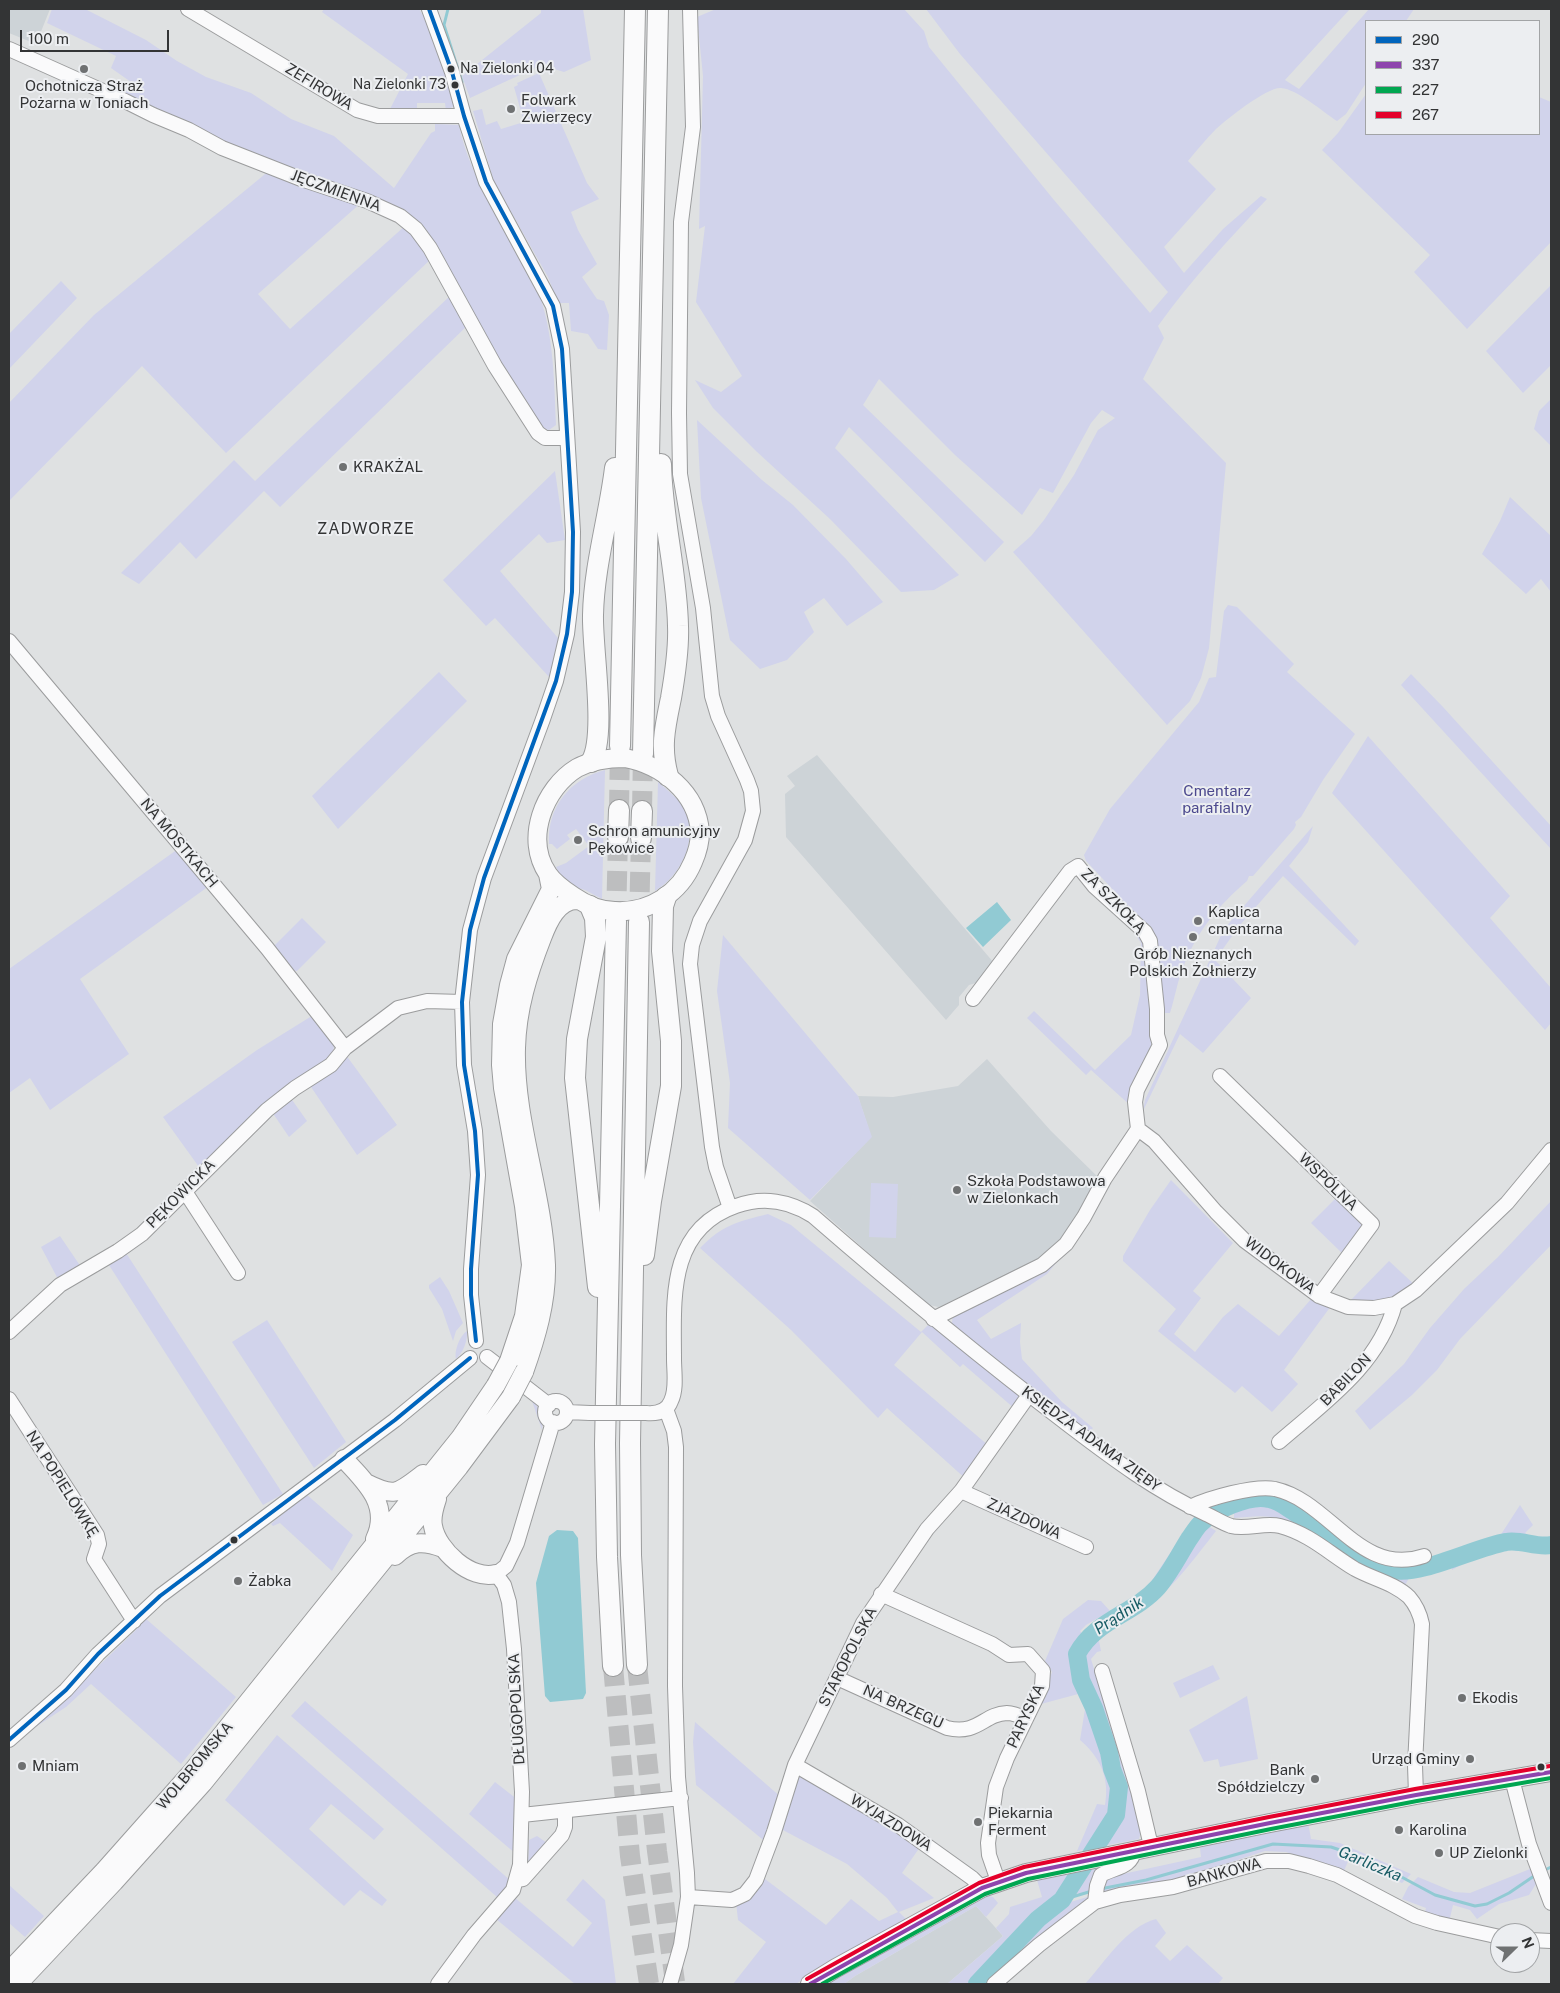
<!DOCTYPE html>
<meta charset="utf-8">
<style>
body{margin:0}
#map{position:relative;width:1560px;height:1993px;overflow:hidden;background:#dfe1e2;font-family:"Public Sans",sans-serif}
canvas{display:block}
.frame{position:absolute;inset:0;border:10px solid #333435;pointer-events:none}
.legend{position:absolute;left:1365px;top:20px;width:175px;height:115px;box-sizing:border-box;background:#eceef1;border:1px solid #a2a4a6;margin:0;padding:6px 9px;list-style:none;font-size:15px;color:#333435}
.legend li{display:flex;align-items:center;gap:10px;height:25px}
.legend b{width:25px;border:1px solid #a2a4a6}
.north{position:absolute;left:1490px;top:1923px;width:50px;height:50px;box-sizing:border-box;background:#eceef1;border:1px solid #a2a4a6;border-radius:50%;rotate:68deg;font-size:14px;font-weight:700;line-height:20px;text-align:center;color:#333435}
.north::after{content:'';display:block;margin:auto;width:18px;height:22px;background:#6f7172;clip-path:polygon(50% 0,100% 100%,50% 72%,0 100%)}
.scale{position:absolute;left:20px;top:30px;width:149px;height:22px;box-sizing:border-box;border:2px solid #333435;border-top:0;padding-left:6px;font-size:15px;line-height:18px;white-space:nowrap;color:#333435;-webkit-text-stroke:4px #eceef1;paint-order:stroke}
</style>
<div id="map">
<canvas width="1560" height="1993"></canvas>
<div class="frame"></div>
<ul class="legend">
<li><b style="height:6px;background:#0065bd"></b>290</li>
<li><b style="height:6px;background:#8e44ad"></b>337</li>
<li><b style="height:6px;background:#00a651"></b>227</li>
<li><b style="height:6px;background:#e4002b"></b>267</li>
</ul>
<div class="north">N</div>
<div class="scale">100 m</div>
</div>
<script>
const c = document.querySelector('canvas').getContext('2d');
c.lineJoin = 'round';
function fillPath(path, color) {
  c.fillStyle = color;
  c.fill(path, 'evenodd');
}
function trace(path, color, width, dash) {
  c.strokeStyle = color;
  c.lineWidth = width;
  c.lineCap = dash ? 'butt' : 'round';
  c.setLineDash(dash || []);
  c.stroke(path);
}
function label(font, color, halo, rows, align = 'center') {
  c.font = font + ' "Public Sans",sans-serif';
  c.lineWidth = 4;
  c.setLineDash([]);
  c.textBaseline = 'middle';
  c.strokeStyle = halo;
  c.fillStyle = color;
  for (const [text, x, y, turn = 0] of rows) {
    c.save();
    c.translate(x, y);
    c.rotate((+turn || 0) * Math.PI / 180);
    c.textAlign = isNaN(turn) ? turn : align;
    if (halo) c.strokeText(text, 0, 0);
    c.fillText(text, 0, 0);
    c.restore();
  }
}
fillPath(new Path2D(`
 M9,9H50L36,44L9,33Z
 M817,755L994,963L979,982L969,985L959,997V1005L946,1020L786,837L785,794L795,786L787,776Z
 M987,1059L1051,1131L1100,1179L1065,1236L1044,1258L952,1304L938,1307L926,1304L810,1201L871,1137L858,1096L893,1097L958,1086Z
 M976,1906L1003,1936L947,1984H844L855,1976Z`), '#cdd3d7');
fillPath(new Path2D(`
 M52,9H85L146,40L177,61L206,77L251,93L291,119L334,136L394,188L431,133L435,131V124L459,125C470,182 510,230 534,282C554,325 554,379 556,425L549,430L538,428L420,230L123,97L131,82L111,68L116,56L47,23Z
 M324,9H419L433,31L454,106L446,111L445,103H417V108L390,109L408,74L322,12Z
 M541,9H583L591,60L564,72L551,68L537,67L470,98L462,76L541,13Z
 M716,9H904L924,31L929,47L1054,200L1150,313L1168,292L960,54L926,9H1350L1285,80L1299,89L1369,9H1414L1406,21H1366V83L1346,114L1337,121C1323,112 1297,89 1281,88C1267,87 1227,119 1216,129C1206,139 1197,150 1188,161L1216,189L1164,247L1184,273L1223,229L1261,196L1267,199C1228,240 1191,280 1158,326L1164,338L1143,379L1226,463L1209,648L1201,678L1190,701L1167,725L1013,552L1031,536L1044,520L1074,475L1098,430L1115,418L1102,410L1091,423L1053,493L1040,488L1022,515L955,455L879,379L863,405L1004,542L985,562L849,427L835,448L959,575L934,590L901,592L830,519L756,451L713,408L695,380L721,392L742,376L696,302L705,226L699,229L703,76L697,17Z
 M539,73L587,183L599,199L571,212L578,230L597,264L582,277L597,299L604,301L609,315L607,350L598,349L588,334L571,331L569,303H558L548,277L494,182L473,111L482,109L486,125L497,121L501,129L524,122L514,87L518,85L517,83Z
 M1366,94V134H1539V97L1551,102V242L1467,329L1414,272L1430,255L1322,150L1338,133Z
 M270,170L362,202L258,294L290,329L406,225L431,259L226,453L142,366L9,501V403L94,315Z
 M61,281L77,298L9,369V334Z
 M1551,285V365L1523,393L1486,351Z
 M452,294L468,325L280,507L264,491L196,559L180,542L139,584L121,573L234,460L255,481Z
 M1551,399V446L1534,429L1539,411Z
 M697,420L762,480L793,505L846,559L883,602L847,626L824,598L804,612L814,632L787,660L760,669L730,640L701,498Z
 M555,471L565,540L547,543L539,534L500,571L565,646L550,678L495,618L486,626L443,580Z
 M1510,497L1551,536V592L1541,579L1526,594L1482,554L1500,521Z
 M1228,605L1237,607L1294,664L1287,672L1355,734L1323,780L1301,817L1295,822L1296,825L1294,829L1253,876H1249L1247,881C1219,905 1196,932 1183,968C1177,982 1175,998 1170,1013H1161L1157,947L1152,928L1132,910L1086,861L1084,855L1110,809L1199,702L1209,678L1216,677L1224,611Z
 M439,672L467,701L338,829L312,796Z
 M1411,674L1443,707L1551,826V849L1401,685Z
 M1368,736L1510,896L1490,918L1551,988V1023L1545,1030L1332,793Z
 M605,770L602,899L585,890L572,886L564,877H561L556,867L566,863L589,846L576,829L567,835L570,839L557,849L552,844H549C547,807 570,779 605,770Z
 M658,782C661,784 682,803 683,805C700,836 683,874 655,891Z
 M1313,826L1308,842L1289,866L1359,941L1355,946L1283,876L1240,925L1215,960L1251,998L1203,1053L1180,1034L1143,1111L1145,1100L1224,929Z
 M178,849L209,886L80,979L129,1054L50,1110L30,1078L9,1093V969Z
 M302,918L326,942L297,971L289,970L271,949Z
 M1126,920L1142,932L1154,1009L1151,1049L1137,1073L1129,1096L1131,1106L1091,1070L1086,1075L1027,1018L1034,1011L1095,1070L1131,1035L1140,995L1141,943Z
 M723,935L858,1096L872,1137L810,1200L728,1128L730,1083L717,991Z
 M315,1014L335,1039L333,1052L327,1061L263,1109L199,1167L163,1117L257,1050Z
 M346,1055L397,1125L357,1155L309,1084Z
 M290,1097L307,1121L289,1137L272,1112Z
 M1171,1180L1233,1243L1193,1291L1201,1298L1174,1334L1195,1352L1223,1317L1238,1304L1279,1336L1312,1298L1331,1306L1284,1370L1298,1384L1272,1412L1242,1386L1235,1393L1158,1331L1176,1309L1123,1261V1256L1150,1210Z
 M871,1183L898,1184L896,1238L869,1237Z
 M1338,1196L1362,1222L1360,1233L1345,1256L1311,1223Z
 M1551,1201V1245L1460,1339L1437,1370L1412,1395L1370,1430L1355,1411L1404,1364L1430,1328L1464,1289L1498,1257Z
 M768,1214L791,1225L921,1332L930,1323L1021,1397L1015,1409L963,1364L960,1367L922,1332L894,1365L989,1446L967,1480L887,1408L878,1418L791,1330L700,1248C723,1225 736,1222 768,1214Z
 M60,1236L81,1267L59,1281L41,1247Z
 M126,1253L283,1494L263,1505L107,1262Z
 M1062,1256L1047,1274L977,1320L991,1339L1021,1323L1020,1342L1022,1359L1062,1402L1093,1428L1088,1434L951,1330L953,1315Z
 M1389,1261L1416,1286C1389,1303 1379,1303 1348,1303Z
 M440,1277L449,1291L463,1323L456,1331L453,1341L442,1309L429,1288V1285Z
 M267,1320L346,1442L314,1468L232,1342Z
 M467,1331C468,1340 463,1353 456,1359C454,1351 460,1335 467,1331Z
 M532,1401C541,1408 544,1419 542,1430Z
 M306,1494L353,1535L332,1571L280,1523L273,1526L271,1524Z
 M1262,1495C1298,1498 1332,1530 1360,1551L1353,1561C1329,1544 1303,1523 1272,1517C1260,1515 1246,1517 1234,1518V1513L1213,1505Z
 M1520,1505L1533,1525L1525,1533L1539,1542H1551V1551H1515L1514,1547L1471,1559L1452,1570L1453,1553L1498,1539Z
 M1194,1517L1216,1531C1194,1559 1171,1591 1142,1611C1128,1621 1112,1628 1098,1636L1101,1651L1097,1652L1091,1659L1142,1827L1139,1839L1077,1851L1097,1804L1105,1805C1110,1778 1100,1757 1080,1740L1086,1703L1082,1693L1041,1704L1052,1672L1045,1661L1063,1619L1088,1600L1101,1601L1110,1611L1086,1625L1080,1631L1084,1636L1097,1624L1141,1597Z
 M1364,1552L1427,1561L1448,1555L1446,1565L1412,1573L1404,1587L1360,1564Z
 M145,1618L236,1697L181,1764L91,1684L66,1707L34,1728L135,1631Z
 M1213,1665L1220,1679L1180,1698L1173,1683Z
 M1247,1696L1258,1759L1220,1767L1218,1759L1204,1762L1189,1730Z
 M305,1701L511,1881L497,1897L291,1716Z
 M695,1722L782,1798L767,1843L696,1785L693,1742Z
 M277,1735L384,1829L374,1840L331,1804L309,1829L387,1900L382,1906L360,1890L344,1906L225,1800Z
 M802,1775L835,1792L920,1847L902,1873L934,1898L899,1912L907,1920L834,1958L796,1984H733L766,1942L738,1920L736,1902L761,1876L826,1925L851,1899L879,1921L898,1912L887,1898L847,1864L781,1829L797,1777Z
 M495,1782L518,1800L516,1854L469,1814Z
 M1308,1822L1311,1839L1340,1843L1411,1874L1402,1883L1349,1859L1344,1871L1286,1852L1265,1851L1173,1881L1103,1895L1101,1883L1109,1877L1201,1857L1200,1848L1219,1839Z
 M537,1836L550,1845L528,1866L529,1840Z
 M1096,1867L1093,1889L1083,1893L1074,1894L1084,1869Z
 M1530,1869L1536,1884L1529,1895L1499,1904L1477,1919L1470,1910L1453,1905L1449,1922L1424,1916L1426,1908L1402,1899L1408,1887L1418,1877L1454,1892L1470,1893Z
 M1072,1873L1066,1887L1053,1903L967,1984H947L1003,1936L996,1928L1009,1914L1010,1907L1042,1897L1037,1880L1061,1874Z
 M583,1879L605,1900L616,1984H575L496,1919L514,1897L573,1947L592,1923L566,1900Z
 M9,1885L44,1916L25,1937L9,1923Z
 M986,1895L993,1897L998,1903L986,1917L976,1906L855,1976L844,1984H825Z
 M1087,1897H1092L1008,1966L1004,1964L1033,1929L1064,1904Z
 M1156,1919L1166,1933L1155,1946L1170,1961L1187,1945L1223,1978L1218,1984H1085C1105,1962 1126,1927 1156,1919Z`), '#d1d3eb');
fillPath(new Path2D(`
 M997,902L1011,920L983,947L966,928Z
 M557,1530L573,1531L578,1538L586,1693L583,1699L550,1702L545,1696L536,1583L549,1536Z`), '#91cad3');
trace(new Path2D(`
 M448,9L444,25L462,82
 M1543,1871L1551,1867
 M1100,1889L1146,1880L1273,1844L1331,1847L1370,1860L1435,1895L1475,1906L1487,1904L1509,1893L1537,1874
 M1062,1900L1092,1891`), '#91cad3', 3);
trace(new Path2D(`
 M977,1984L1038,1919L1062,1900L1116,1815L1119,1787L1112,1769L1109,1752L1094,1708L1081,1680L1077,1654C1095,1620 1134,1614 1158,1587C1170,1573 1179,1555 1189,1539C1192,1535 1196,1528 1200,1524C1213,1511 1250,1494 1269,1499C1280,1501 1290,1510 1299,1515C1330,1535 1356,1562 1393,1570C1421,1576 1476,1547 1506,1542C1521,1539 1536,1548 1551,1545`), '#91cad3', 18);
trace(new Path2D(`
 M619,810L620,746
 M642,811L643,754
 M616,921L618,837
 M639,922L641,838
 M637,1665L657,1851L675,1982
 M613,1666L630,1856L649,1984`), '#bdbebf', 20, [20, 10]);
const minor = new Path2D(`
 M188,9L357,110L378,116H464
 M429,9L452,72L464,116L486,182L553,306L562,349L573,532L572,592L567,634L556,681L543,719L484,878L470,930L462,1002L464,1065L475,1131L478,1175L471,1269V1295L476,1341
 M690,9L693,127L681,222L679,413L680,474L703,608L712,696L718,716L747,780L751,791L753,811L745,840L700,921L692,945L690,964L712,1147L716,1167L730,1208
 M9,49L125,101L153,115L189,130L222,148L301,179L367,201L400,216L416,229L430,248L495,366L538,433L545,438H567
 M9,641L267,948L345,1048
 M1220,1076L1372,1224L1319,1296
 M1138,1129L1154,1141L1216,1212L1245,1241L1319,1296L1348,1307L1374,1308L1395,1304L1416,1290L1507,1203L1551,1150
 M184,1190L238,1273
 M933,1319L1042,1265L1066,1244L1084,1217L1105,1178L1138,1129L1135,1102L1137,1090L1160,1045L1157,1035V1009L1150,941L1145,932L1094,886L1078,866L1070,871L973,999
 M9,1332L60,1285L118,1251L142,1234L267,1110L295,1088L331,1065L345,1048L398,1008L427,1001L462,1002
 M487,1357L549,1405
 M9,1399L97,1535L99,1544L94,1559L134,1621
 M545 1412a11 11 0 1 1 22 0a11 11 0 1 1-22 0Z
 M666,1409L674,1431L676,1447L675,1686L678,1777L687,1873L688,1897L681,1945L670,1984
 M567,1412L590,1413
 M646,1413C657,1414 667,1412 671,1401C677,1389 674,1372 674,1359C674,1300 667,1230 736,1206C763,1196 790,1201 813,1216C897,1289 982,1359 1071,1427C1113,1459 1156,1491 1204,1513C1213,1517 1222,1523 1231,1526C1247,1530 1265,1522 1280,1526C1310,1534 1330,1554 1355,1569C1373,1579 1394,1583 1409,1597C1416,1605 1420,1614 1422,1624L1415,1765L1416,1795
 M1279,1442C1325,1402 1379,1365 1395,1304
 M961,1491L1086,1547
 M1190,1507C1209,1498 1254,1485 1275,1489C1330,1501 1360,1578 1424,1556
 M881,1594L992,1644L1009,1655L1028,1654L1043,1671L1042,1686L1007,1758L996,1787L988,1843L989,1855L998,1881
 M1102,1671L1138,1791L1151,1846
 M837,1678L947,1728C979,1735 983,1714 1007,1713C1014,1713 1020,1716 1026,1719
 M9,1740L66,1690L98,1654L160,1596L395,1420L470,1358
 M795,1765L898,1825L972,1878L982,1888
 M1512,1779L1529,1844L1551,1903
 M522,1815L681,1798
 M517,1880L523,1879L562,1835L565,1827V1811
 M688,1897L732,1900L745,1894L756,1880L774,1832L795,1765L863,1623L927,1529L961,1491L1029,1395
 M1095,1902L1097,1886L1101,1875C1115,1867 1132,1868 1134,1850
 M1530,1940L1551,1941
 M438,1984L474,1935L513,1890L520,1865L522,1792L514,1649L509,1602L504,1585L496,1574L506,1566L517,1543L553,1422
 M994,1984L1039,1945L1095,1902L1120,1895L1173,1887L1266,1861H1289L1309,1866L1337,1875L1415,1916L1437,1923L1500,1937`);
const major = new Path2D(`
 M625,758C662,765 697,792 700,832C700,842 697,853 693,862C680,893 650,913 615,911C600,911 586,905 573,896C564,890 554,883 548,874C524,839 544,788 577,768C592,760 608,758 625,758Z
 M509,1361L524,1316L531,1265L524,1206L503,1088L501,1065L502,1024L509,985L516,959L551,889L548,874
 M524,1372C536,1338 547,1302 546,1265C543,1192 514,1121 516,1048C517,1009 528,974 542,938C548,922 558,899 578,900
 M344,1459C366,1482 391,1506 375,1539
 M366,1483C396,1498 398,1493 423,1474
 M437,1499C434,1508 431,1517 433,1526C437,1550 471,1581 496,1574
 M395,1556C411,1540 424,1541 443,1548
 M9,1971L104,1871L191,1773L460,1438L496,1385
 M18,1984L114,1882L203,1783L459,1467L511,1397
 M810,1984L836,1968L982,1888L1026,1873L1270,1823L1416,1795L1551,1772`);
const highway = new Path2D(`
 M661,464C662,518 677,572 678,626C679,650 675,675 671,698C665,727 660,747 668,776
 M620,746L635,9
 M643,754L658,9
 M591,762C607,737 592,649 593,615C594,566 609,517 615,468
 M618,837L619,810
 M641,838L642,811
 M590,906L595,918L596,937L577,1039L575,1078L598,1287
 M644,1255L651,1201L671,1086V1041L662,951L663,906L666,897
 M637,1665L631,1555L630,1443L639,922
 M613,1666L607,1557L605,1444L616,921`);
trace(minor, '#9b9c9d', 16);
trace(major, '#9b9c9d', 20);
trace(highway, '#9b9c9d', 22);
trace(minor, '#fafafb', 14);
trace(major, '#fafafb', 18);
trace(highway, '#fafafb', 20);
const minorBridge = new Path2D(`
 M590,1413H646`);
const majorBridge = new Path2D(`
 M496,1385L509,1361
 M511,1397L524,1372`);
trace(minorBridge, '#9b9c9d', 16, []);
trace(majorBridge, '#9b9c9d', 20, []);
trace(minorBridge, '#fafafb', 14);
trace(majorBridge, '#fafafb', 18);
trace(new Path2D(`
 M429,9L452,72L464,116L486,182L553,306L562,349L573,532L572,592L567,634L556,681L484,878L470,930L462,1002L464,1065L475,1131L478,1175L471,1269V1295L476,1341
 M9,1740L66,1690L98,1654L160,1596L395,1420L470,1358`), '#0065bd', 4);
trace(new Path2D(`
 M810,1984L982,1888L1026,1873L1270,1823L1416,1795L1551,1772`), '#8e44ad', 4);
trace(new Path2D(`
 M822,1984L985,1894L1028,1879L1271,1829L1417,1801L1551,1778`), '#00a651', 4);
trace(new Path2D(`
 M807,1979L979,1883L1024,1867L1269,1817L1415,1789L1550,1766`), '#e4002b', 4);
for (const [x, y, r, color] of [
 [84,69,5,"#6f7172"],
 [451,69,4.5,"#333435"],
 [455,85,4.5,"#333435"],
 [511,109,5,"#6f7172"],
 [343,467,5,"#6f7172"],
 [578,840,5,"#6f7172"],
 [1198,921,5,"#6f7172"],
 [1193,937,5,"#6f7172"],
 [957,1190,5,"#6f7172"],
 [234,1540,4.5,"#333435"],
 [238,1581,5,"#6f7172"],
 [1462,1698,5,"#6f7172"],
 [1470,1759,5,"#6f7172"],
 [22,1766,5,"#6f7172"],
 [1541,1767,4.5,"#333435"],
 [1315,1779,5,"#6f7172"],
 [978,1822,5,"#6f7172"],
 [1399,1830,5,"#6f7172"],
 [1439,1853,5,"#6f7172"]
]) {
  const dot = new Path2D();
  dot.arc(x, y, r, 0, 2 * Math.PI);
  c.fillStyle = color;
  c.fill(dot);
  trace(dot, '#eceef1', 2);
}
label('14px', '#333435', '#eceef1', [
 ["Na Zielonki 04",460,69],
 ["Na Zielonki 73",446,85,"right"]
], 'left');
label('15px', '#333435', '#eceef1', [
 ["Ochotnicza Straż",84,86,"center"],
 ["Pożarna w Toniach",84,103,"center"],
 ["Folwark",521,100],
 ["Zwierzęcy",521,117],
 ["KRAKŻAL",353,467],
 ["Schron amunicyjny",588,831],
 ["Pękowice",588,848],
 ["Kaplica",1208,912],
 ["cmentarna",1208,929],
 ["Grób Nieznanych",1193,954,"center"],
 ["Polskich Żołnierzy",1193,971,"center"],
 ["Szkoła Podstawowa",967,1181],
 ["w Zielonkach",967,1198],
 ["Żabka",248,1581],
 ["Ekodis",1472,1698],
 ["Urząd Gminy",1460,1759,"right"],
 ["Mniam",32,1766],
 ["Bank",1305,1770,"right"],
 ["Spółdzielczy",1305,1787,"right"],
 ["Piekarnia",988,1813],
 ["Ferment",988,1830],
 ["Karolina",1409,1830],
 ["UP Zielonki",1449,1853]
], 'left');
label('15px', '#333435', '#eceef1', [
 ["ZEFIROWA",319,87,31],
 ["JĘCZMIENNA",336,191,20],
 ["NA MOSTKACH",179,843,50],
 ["ZA SZKOŁĄ",1113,901,45],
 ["WSPÓLNA",1328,1182,44],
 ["PĘKOWICKA",181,1194,-45],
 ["WIDOKOWA",1280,1266,37],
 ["BABILON",1346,1380,-46],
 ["KSIĘDZA ADAMA ZIĘBY",1091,1439,36],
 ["NA POPIELÓWKĘ",62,1484,58],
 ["ZJAZDOWA",1024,1519,24],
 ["STAROPOLSKA",848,1657,-63],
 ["NA BRZEGU",903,1707,24],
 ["DŁUGOPOLSKA",517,1709,-93],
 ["PARYSKA",1026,1716,-65],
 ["WOLBROMSKA",195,1766,-50],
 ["WYJAZDOWA",891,1823,32],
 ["BANKOWA",1224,1873,-15]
]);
label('15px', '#4c498e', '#eceef1', [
 ["Cmentarz",1217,791],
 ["parafialny",1217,808]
]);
c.letterSpacing = '1px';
label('16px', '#333435', '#eceef1', [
 ["ZADWORZE",366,529]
]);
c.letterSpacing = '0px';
label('italic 16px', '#175b64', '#eceef1', [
 ["Prądnik",1119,1616,-33],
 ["Garliczka",1370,1864,23]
]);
</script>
